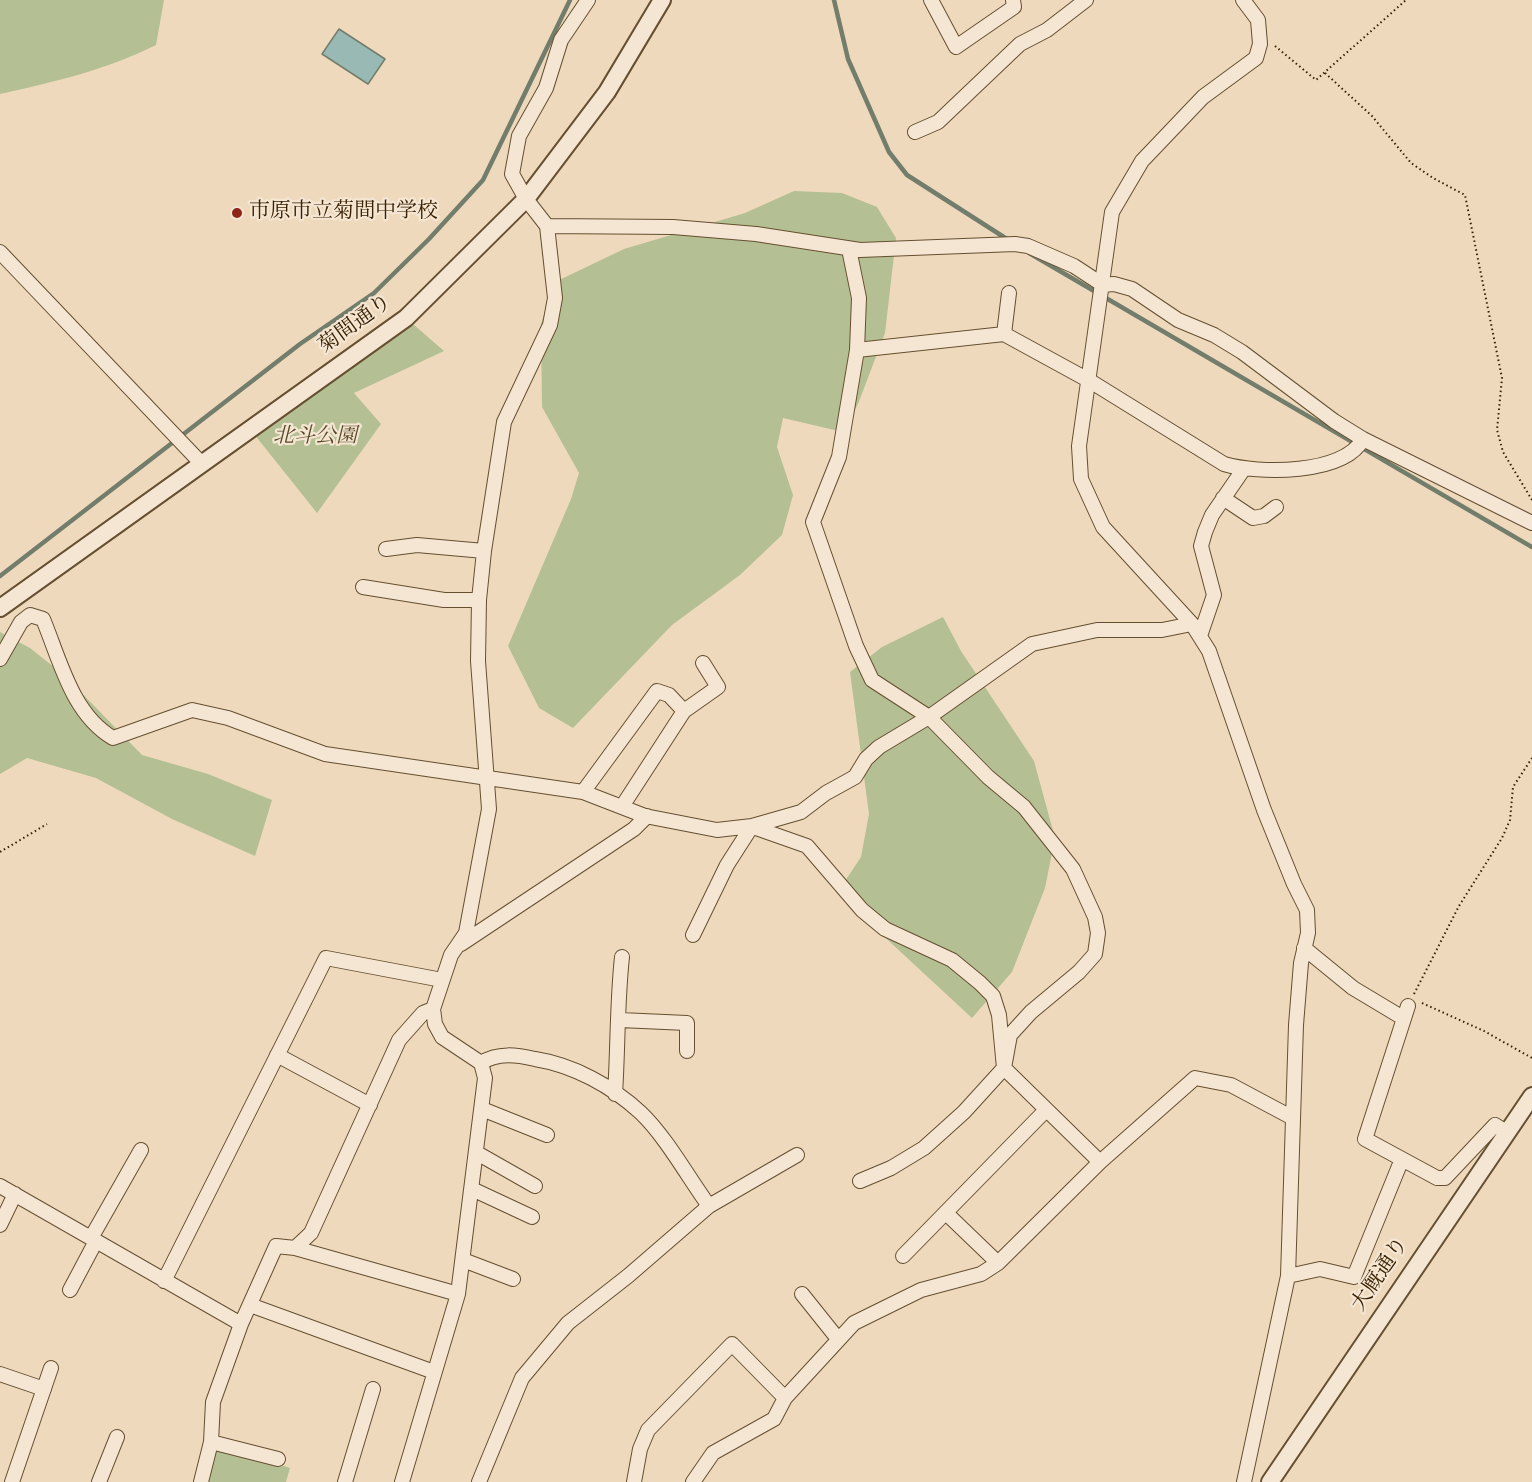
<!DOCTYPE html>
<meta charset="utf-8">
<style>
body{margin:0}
canvas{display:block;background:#eed9bc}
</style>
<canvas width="1532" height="1482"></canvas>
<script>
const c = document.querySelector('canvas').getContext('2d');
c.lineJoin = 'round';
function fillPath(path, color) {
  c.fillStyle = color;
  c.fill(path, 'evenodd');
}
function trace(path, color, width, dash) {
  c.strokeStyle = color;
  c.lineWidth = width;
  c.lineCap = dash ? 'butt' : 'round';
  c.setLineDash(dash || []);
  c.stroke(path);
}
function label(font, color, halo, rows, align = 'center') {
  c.font = font + ' "IM FELL DW Pica","Noto Serif JP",serif';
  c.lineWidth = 4.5;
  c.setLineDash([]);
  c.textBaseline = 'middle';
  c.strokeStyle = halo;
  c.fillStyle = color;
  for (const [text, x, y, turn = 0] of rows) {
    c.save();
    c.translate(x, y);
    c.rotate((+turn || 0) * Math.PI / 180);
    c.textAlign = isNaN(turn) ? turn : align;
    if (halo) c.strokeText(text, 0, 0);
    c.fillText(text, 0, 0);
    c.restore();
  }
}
fillPath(new Path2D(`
 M0,0H164L156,45C106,70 54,82 0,94Z
 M794,191L842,193L877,207L896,238L885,333L858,404L843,432L783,418L777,447L793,495L782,535L740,575L672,625L573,728L539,708L508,646L571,499L579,473L542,407L541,324L555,282L624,249L745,213Z
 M406,318L444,351L354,393L381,424L317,513L250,429Z
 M943,617L961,651L1034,761L1055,838L1045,888L1012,972L972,1018L837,893L861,857L869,814L850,672L882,647Z
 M0,632L30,648L64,675L142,755L208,774L272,800L255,856L172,819L96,778L27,758L0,774Z
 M211,1442L290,1468L286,1482H199Z`), '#b4c094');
const water = new Path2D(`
 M339,29L385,59L368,84L322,54Z`);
fillPath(water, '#99bab4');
trace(water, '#737d6c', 1.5);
trace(new Path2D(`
 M834,0L848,59L889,152L907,175L1010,241
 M1029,253L1532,547
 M0,576L300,344L374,293L429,239L483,180L570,0`), '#737d6c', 4.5);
const minor = new Path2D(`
 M931,0L956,47L1014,7L1013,0
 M1243,0L1258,20L1260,44L1256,58L1203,97L1142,161L1112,212L1079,446L1081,479L1103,527L1192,624L1209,651L1264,810L1294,884L1307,910L1308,933L1301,963L1296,1025L1288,1276L1244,1482
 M915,132L938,122L1020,44L1047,30L1086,0
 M547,226L673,227L756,234L860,250L1015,244L1028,246L1074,266L1103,285L1114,284L1132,289L1178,320L1214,335L1242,352L1334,421L1363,439L1532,523
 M849,249L859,298L857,350L839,457L813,522L856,646L872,680L929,717L988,777L1024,807L1073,869L1095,917L1098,933L1095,954L1079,972L1031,1012L1010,1035L1004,1068L964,1112L924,1148L891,1168L860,1181
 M0,252L202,464
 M1004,334L1009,293
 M857,350L1004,334L1090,381L1224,464C1258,474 1344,475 1363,439
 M1223,498L1253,518L1264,516L1276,507
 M386,549L417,545L484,551
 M363,587L444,600H479
 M1200,636L1214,595L1201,546L1205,532L1212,515L1243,470
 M0,659L21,622L30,615L43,619C60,660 72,714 113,738L192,710L228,718L325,754L583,792L645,816L717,830L752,826L801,812L826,793L855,777L866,759L879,747L929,717L1032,644L1097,630H1162L1192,624
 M583,792L657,691L669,695L684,711
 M623,805L684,711L718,687L703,663
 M753,827L807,846L862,910L885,929L952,960L980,983L993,996L999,1015L1004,1068L1100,1162
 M693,935L727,865L752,826
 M461,944L634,829L647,816
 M1304,948L1353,988L1403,1018
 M1408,1006L1365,1139L1437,1178H1445L1495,1125L1506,1132
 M620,1020L687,1023V1051
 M277,1055L370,1105
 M481,1063C498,1052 517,1055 535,1059C573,1065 612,1086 641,1113C666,1137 688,1177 709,1206
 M615,1094C618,1048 617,1003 622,957
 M482,1109L547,1135
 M477,1153L535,1186
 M0,1186L241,1324
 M472,1189L532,1217
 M946,1213L998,1263
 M0,1225L15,1194
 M91,1238L141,1150
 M295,1248L311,1233L399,1040L423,1013L433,1009
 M903,1256L1046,1110
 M463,1260L513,1279
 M1288,1276L1320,1269L1354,1277L1402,1159
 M164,1281L326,958L442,980
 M70,1290L96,1241
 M802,1294L838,1339
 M250,1305L434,1372
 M0,1374L44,1389
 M211,1442L278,1459
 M12,1482L51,1368
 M99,1482L117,1437
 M201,1482L211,1442L213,1402L241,1324L276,1246L295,1248L458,1294
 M345,1482L373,1389
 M402,1482L458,1294L485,1078L481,1063L442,1037L435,1024L433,1009L451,955L466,933L489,809L478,661L479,600L484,551L504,422L550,325L555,298L547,226L526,199L512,174L519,136L546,88L561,40L588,0
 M479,1482L522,1378L568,1323L628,1276L709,1206L797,1155
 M634,1482L640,1449L648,1430L732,1344L785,1398
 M693,1482L713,1453L774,1419L785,1398L854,1323L921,1290L981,1274L998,1263L1100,1162L1195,1078L1231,1085L1291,1117`);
const tertiary = new Path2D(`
 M0,608L406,318L526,199L607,92L662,0
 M1270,1482L1532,1096`);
trace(minor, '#664f30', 16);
trace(tertiary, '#664f30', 20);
trace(new Path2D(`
 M1275,46L1316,80L1406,0
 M1325,73L1372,116L1411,163L1433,178L1465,195L1502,378L1497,430L1503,452L1532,500
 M0,852L47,824
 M1414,994L1459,906L1502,838L1510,820L1513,787L1532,758
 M1422,1003L1484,1031L1532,1058`), '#392101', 2, [1.5, 3]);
trace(minor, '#f4e6d3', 14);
trace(tertiary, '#f4e6d3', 16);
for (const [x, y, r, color] of [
 [237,213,6,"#8f2418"]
]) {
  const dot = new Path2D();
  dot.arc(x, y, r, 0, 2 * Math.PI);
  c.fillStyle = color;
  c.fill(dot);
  trace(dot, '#f4e6d3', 2);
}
label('21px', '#392101', '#f4e6d3', [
 ["市原市立菊間中学校",249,213]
], 'left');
label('21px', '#392101', '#f4e6d3', [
 ["菊間通り",356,325,-36],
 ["大厩通り",1381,1275,-56]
]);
label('italic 21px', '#584926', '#f4e6d3', [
 ["北斗公園",315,438]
]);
</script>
